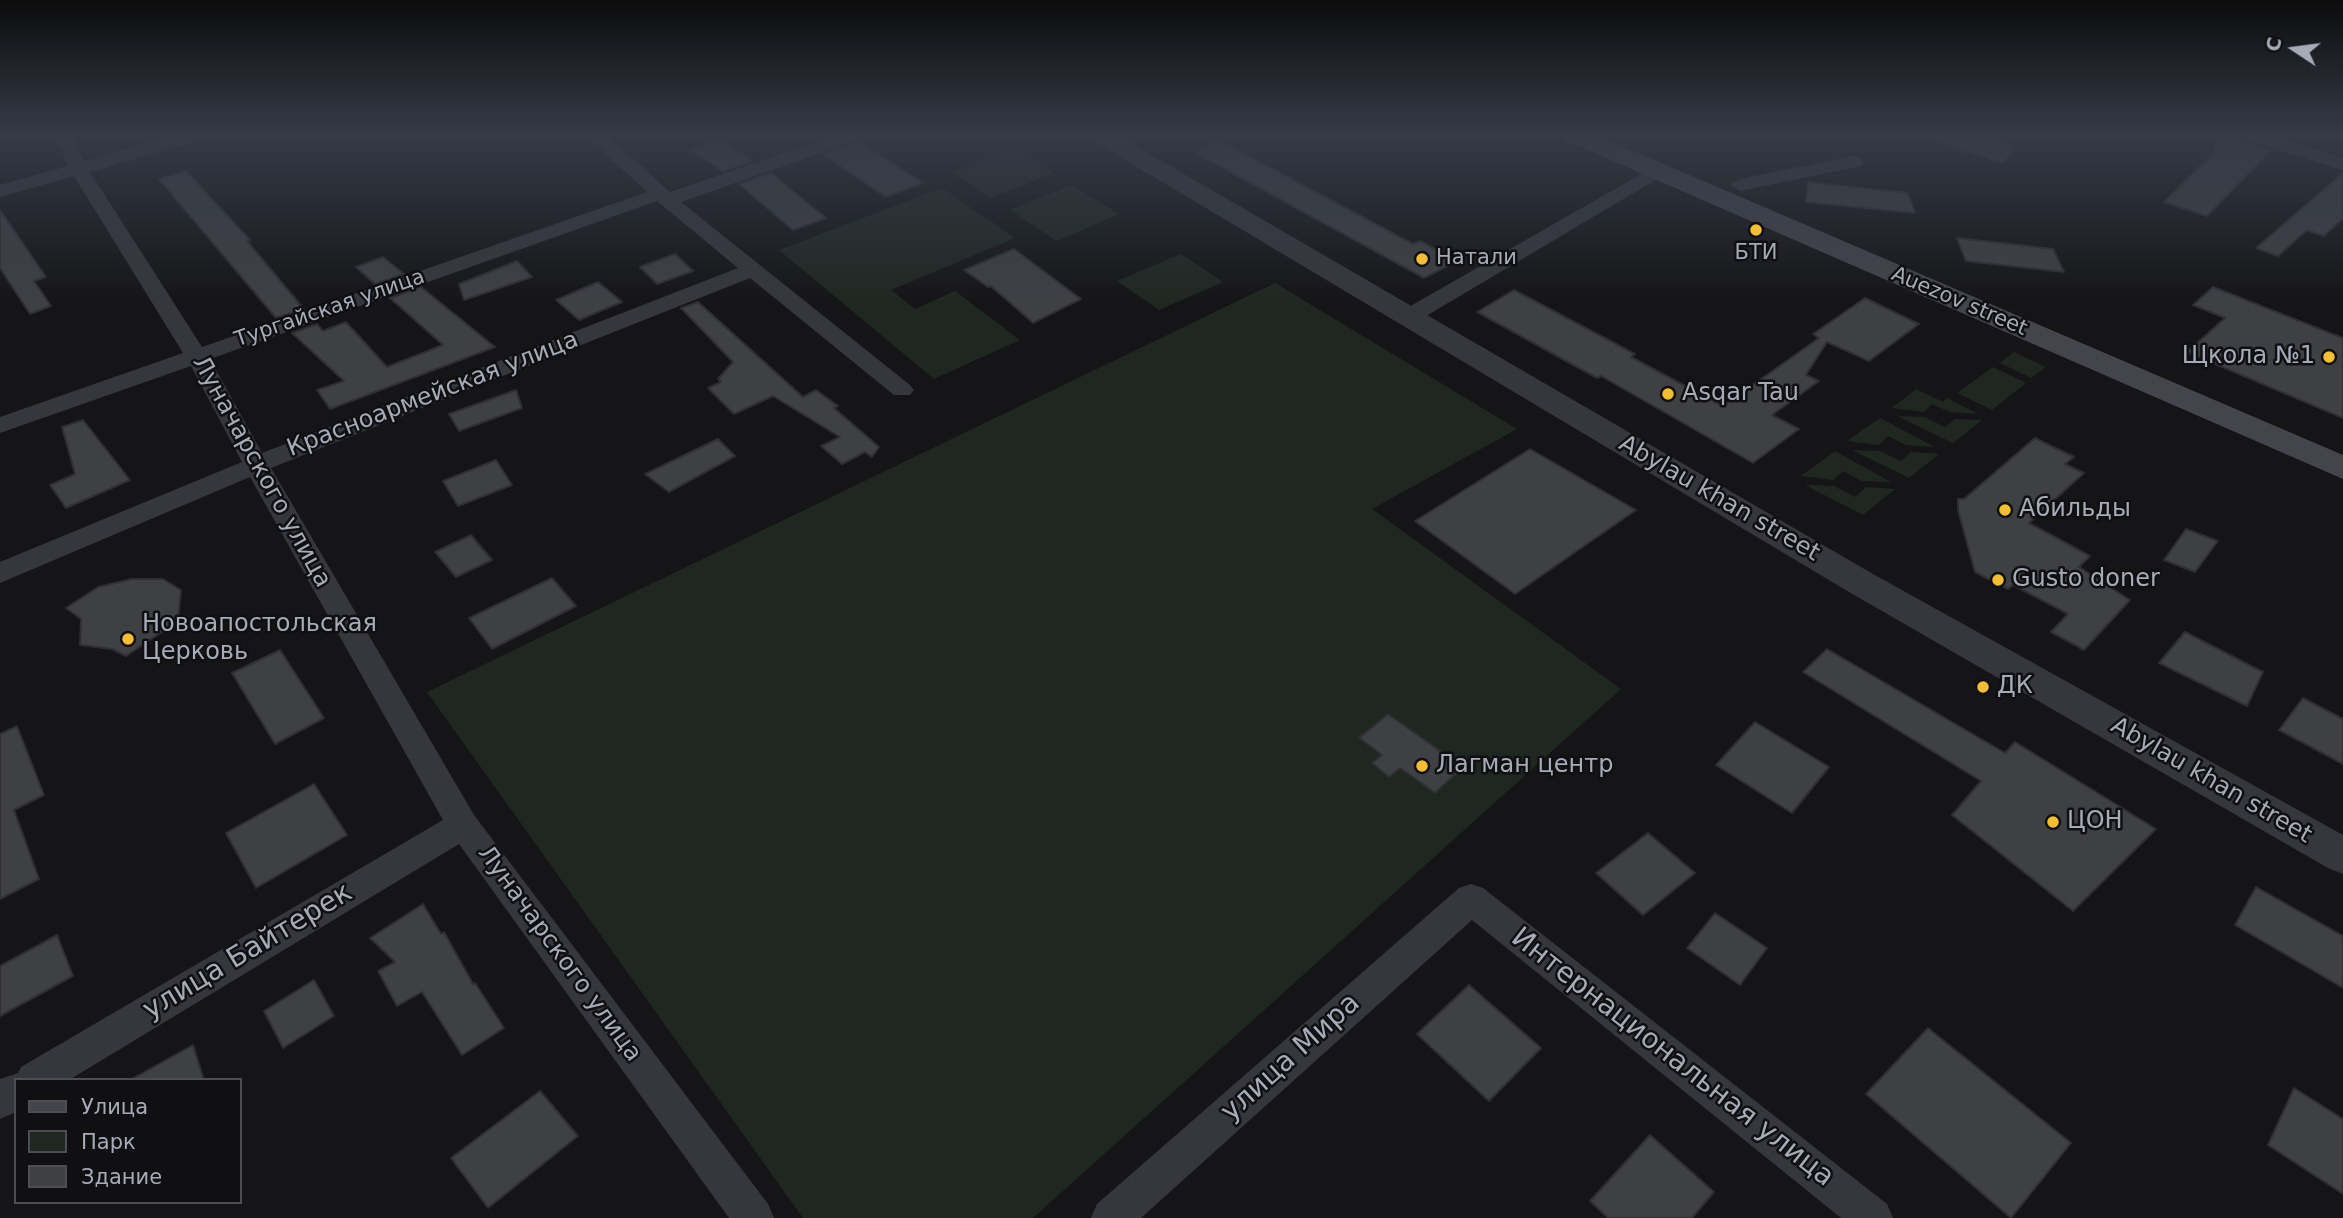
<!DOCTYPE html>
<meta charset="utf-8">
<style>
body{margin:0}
#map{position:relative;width:2343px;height:1218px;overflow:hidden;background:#151517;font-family:"DejaVu Sans",sans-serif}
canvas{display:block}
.legend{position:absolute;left:14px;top:1078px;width:228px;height:126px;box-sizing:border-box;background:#101012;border:2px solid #4c4e54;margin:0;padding:9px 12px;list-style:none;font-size:21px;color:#a7abb7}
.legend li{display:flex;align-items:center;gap:14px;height:35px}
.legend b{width:35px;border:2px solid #4c4e54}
.north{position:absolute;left:2259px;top:14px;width:70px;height:70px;-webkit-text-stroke:5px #101012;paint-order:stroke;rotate:283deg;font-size:19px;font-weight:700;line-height:28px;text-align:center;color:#a7abb7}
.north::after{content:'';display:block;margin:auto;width:24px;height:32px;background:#a7abb7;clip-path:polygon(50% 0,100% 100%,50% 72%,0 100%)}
</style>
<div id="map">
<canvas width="2343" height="1218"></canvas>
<ul class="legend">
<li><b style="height:9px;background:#44454c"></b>Улица</li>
<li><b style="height:19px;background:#1f2721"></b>Парк</li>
<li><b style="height:19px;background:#3f4044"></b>Здание</li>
</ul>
<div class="north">С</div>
</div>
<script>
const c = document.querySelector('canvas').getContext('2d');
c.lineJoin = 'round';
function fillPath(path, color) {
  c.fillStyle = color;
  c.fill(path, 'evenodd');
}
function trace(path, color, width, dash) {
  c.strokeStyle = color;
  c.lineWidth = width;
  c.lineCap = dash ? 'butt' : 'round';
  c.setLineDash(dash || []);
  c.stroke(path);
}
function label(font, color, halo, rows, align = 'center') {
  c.font = font + ' "DejaVu Sans",sans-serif';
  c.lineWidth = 5;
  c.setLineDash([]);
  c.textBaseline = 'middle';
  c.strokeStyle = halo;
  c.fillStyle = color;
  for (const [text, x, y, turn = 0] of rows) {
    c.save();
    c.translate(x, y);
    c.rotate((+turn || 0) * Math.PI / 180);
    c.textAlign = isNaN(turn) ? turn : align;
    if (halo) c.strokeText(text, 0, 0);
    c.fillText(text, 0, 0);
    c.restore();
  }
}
fillPath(new Path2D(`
 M1016,149L1054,173L990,198L952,172Z
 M1071,185L1119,214L1057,241L1010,210Z
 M942,188L1015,238L891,290L915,309L955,291L1020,340L934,379L779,250Z
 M1181,254L1223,282L1159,310L1117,281Z
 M1275,283L1517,429L1372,509L1621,689L1033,1218H803L427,692Z
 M2014,352L2046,367L2031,378L2000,363Z
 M1993,367L2026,383L1992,410L1957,393Z
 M1916,389L1943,402L1947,398L1978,414L1950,412L1932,404L1924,412L1892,408Z
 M1897,416L1924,417L1945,427L1955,419L1982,420L1953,443Z
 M1880,418L1935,447L1906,445L1888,436L1879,445L1847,441Z
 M1852,450L1880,451L1901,461L1911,452L1939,454L1909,478Z
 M1835,451L1891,482L1862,481L1843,471L1833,480L1801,476Z
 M1805,485L1834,486L1855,497L1866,487L1895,489L1863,515Z`), '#1f2721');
const building = new Path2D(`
 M1930,135H1981L2018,147L2002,163L1929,139Z
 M2217,135H2238L2242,142L2271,150L2207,216L2164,202L2214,153Z
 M721,139L753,161L723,171L690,150Z
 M1220,141L1413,244L1420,241L1457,261L1424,278L1194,152Z
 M860,142L923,183L886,197L824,155Z
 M186,171L250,240L247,241L304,309L276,318L159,179Z
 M771,173L826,218L793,230L739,184Z
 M2343,173V218L2324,236L2307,230L2278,256L2256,248Z
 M1808,182L1908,193L1915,213L1806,202Z
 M0,210L46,277L34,281L51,306L30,314L0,268Z
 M1957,238L2053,249L2064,272L1966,261Z
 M1014,249L1081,299L1033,323L991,286L988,287L964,270Z
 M675,254L693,271L657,284L640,267Z
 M383,257L404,274L375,284L356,267Z
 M517,261L532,277L464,300L459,284Z
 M598,282L622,302L579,320L556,300Z
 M421,287L495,347L330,409L317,390L344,381L292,333L317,324L323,331L346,322L387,367L443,345L390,298Z
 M2213,287L2343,338V418L2187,352L2225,318L2193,305Z
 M1514,290L1635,354L1631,357L1723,406L1819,338L1813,334L1865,298L1919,324L1869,361L1827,342L1806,375L1819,381L1772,415L1799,429L1753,463L1601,376L1597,378L1477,312Z
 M698,302L803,397L816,390L838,406L834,408L879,447L872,457L865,452L842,464L821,446L840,437L773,396L734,414L708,388L721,382L718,379L733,362L681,308Z
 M516,390L522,408L459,431L449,414Z
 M83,420L130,480L66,508L50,485L75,474L62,427Z
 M2035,438L2074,457L2065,464L2084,473L2029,523L2090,556L2079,567L2130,600L2084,650L2051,632L2068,614L2013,585L2008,589L1975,572L1958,510V499H1964Z
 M718,439L735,456L669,492L645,474Z
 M1530,449L1636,510L1515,594L1415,521Z
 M496,460L512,485L458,506L443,481Z
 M2186,529L2218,541L2195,572L2164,560Z
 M471,535L492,560L456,577L435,552Z
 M552,578L576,606L492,649L469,618Z
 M132,579H163L181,590L178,621L126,656L112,649L80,645L81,619L66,608L98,587Z
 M2185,632L2263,672L2247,706L2159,663Z
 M1827,649L2005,753L2015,742L2156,829L2073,911L1952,815L1981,781L1803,672Z
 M280,650L324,718L275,744L232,673Z
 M2303,698L2343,719V764L2279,730Z
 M1388,714L1463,767L1435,793L1400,768L1389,777L1372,763L1382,755L1359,738Z
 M1755,722L1829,767L1792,813L1716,765Z
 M17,726L44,795L14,810L39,879L0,899V734Z
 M314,784L347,835L256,888L226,833Z
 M1648,833L1695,873L1643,915L1596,873Z
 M2256,887L2343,936V988L2235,925Z
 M423,904L441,934L444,932L473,984L475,983L504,1028L462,1055L422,992L397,1006L378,971L395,962L370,938Z
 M1715,913L1767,948L1740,985L1687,948Z
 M57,935L73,976L0,1016V966Z
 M314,980L334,1016L283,1048L264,1011Z
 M1469,985L1541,1048L1489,1101L1417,1034Z
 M1928,1028L2071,1143L2011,1218L1866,1094Z
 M193,1045L204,1080H130Z
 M2294,1088L2343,1119V1194L2268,1145Z
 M540,1091L578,1136L488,1208L451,1158Z
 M1650,1135L1714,1192L1692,1218H1608L1590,1201Z`);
fillPath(building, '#3f4044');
trace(building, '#2f2f33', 2);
fillPath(new Path2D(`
 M54,135H72L84,161L177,135H207L204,139L90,172L202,347L647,192L586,135H606L670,192L837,135H864L861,139L681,202L910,385L914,390L910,395H894L750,278L271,468L474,815L768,1204L774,1218H729L459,844L69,1080H16V1112L0,1119V1079L18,1073L21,1067L443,820L250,477L0,583V562L242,462L191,366L0,433V417L183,353L74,176L0,197V185L68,166ZM657,201L738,268L262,453L210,359Z
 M2240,135H2269L2343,158V170L2243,139Z
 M1854,156L1861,158L1863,162L1861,166L1740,191L1730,185L1740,179Z
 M1657,165L1664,167L1666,171L1664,175L1416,322H1400L1397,317L1400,312Z
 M1471,884L1483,888L1887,1204L1893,1218H1841L1472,920L1141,1218H1091L1097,1204L1459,888Z`), '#36373c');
fillPath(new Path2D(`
 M1089,135H1117L1873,574L2343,835V874L2328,868L1849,592L1092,140Z`), '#36373c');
fillPath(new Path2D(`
 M1562,135H1596L2343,455V479L1565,140Z`), '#44454c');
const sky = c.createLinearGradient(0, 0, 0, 306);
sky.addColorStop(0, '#0c0c0d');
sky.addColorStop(0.44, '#353b47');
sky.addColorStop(1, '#353b4700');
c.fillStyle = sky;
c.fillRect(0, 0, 2343, 306);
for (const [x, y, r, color] of [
 [1756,230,7,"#f5be30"],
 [1422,259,7,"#f5be30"],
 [2329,357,7,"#f5be30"],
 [1668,394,7,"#f5be30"],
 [2005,510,7,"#f5be30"],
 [1998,580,7,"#f5be30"],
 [128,639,7,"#f5be30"],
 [1983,687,7,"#f5be30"],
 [1422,766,7,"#f5be30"],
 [2053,822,7,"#f5be30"]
]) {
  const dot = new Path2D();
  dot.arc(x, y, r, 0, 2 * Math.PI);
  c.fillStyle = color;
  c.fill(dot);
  trace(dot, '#101012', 2.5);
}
label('21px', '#a7abb7', '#101012', [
 ["БТИ",1756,254],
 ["Натали",1436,259,"left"]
]);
label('21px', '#a7abb7', '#101012', [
 ["Auezov street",1959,302,23],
 ["Тургайская улица",330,309,-19]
]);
label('24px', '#a7abb7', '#101012', [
 ["Щкола №1",2315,357,"right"],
 ["Asqar Tau",1682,394],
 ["Абильды",2019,510],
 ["Gusto doner",2012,580],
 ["Новоапостольская",142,625],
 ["Церковь",142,653],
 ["ДК",1997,687],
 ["Лагман центр",1436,766],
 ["ЦОН",2067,822]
], 'left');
label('24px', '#a7abb7', '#101012', [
 ["Красноармейская улица",433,395,-21],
 ["Луначарского улица",261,472,61],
 ["Abylau khan street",1719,499,30],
 ["Abylau khan street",2211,781,30],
 ["Луначарского улица",559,954,54]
]);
label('28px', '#a7abb7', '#101012', [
 ["улица Байтерек",248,952,-31],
 ["улица Мира",1291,1058,-42],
 ["Интернациональная улица",1672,1058,38]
]);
</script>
